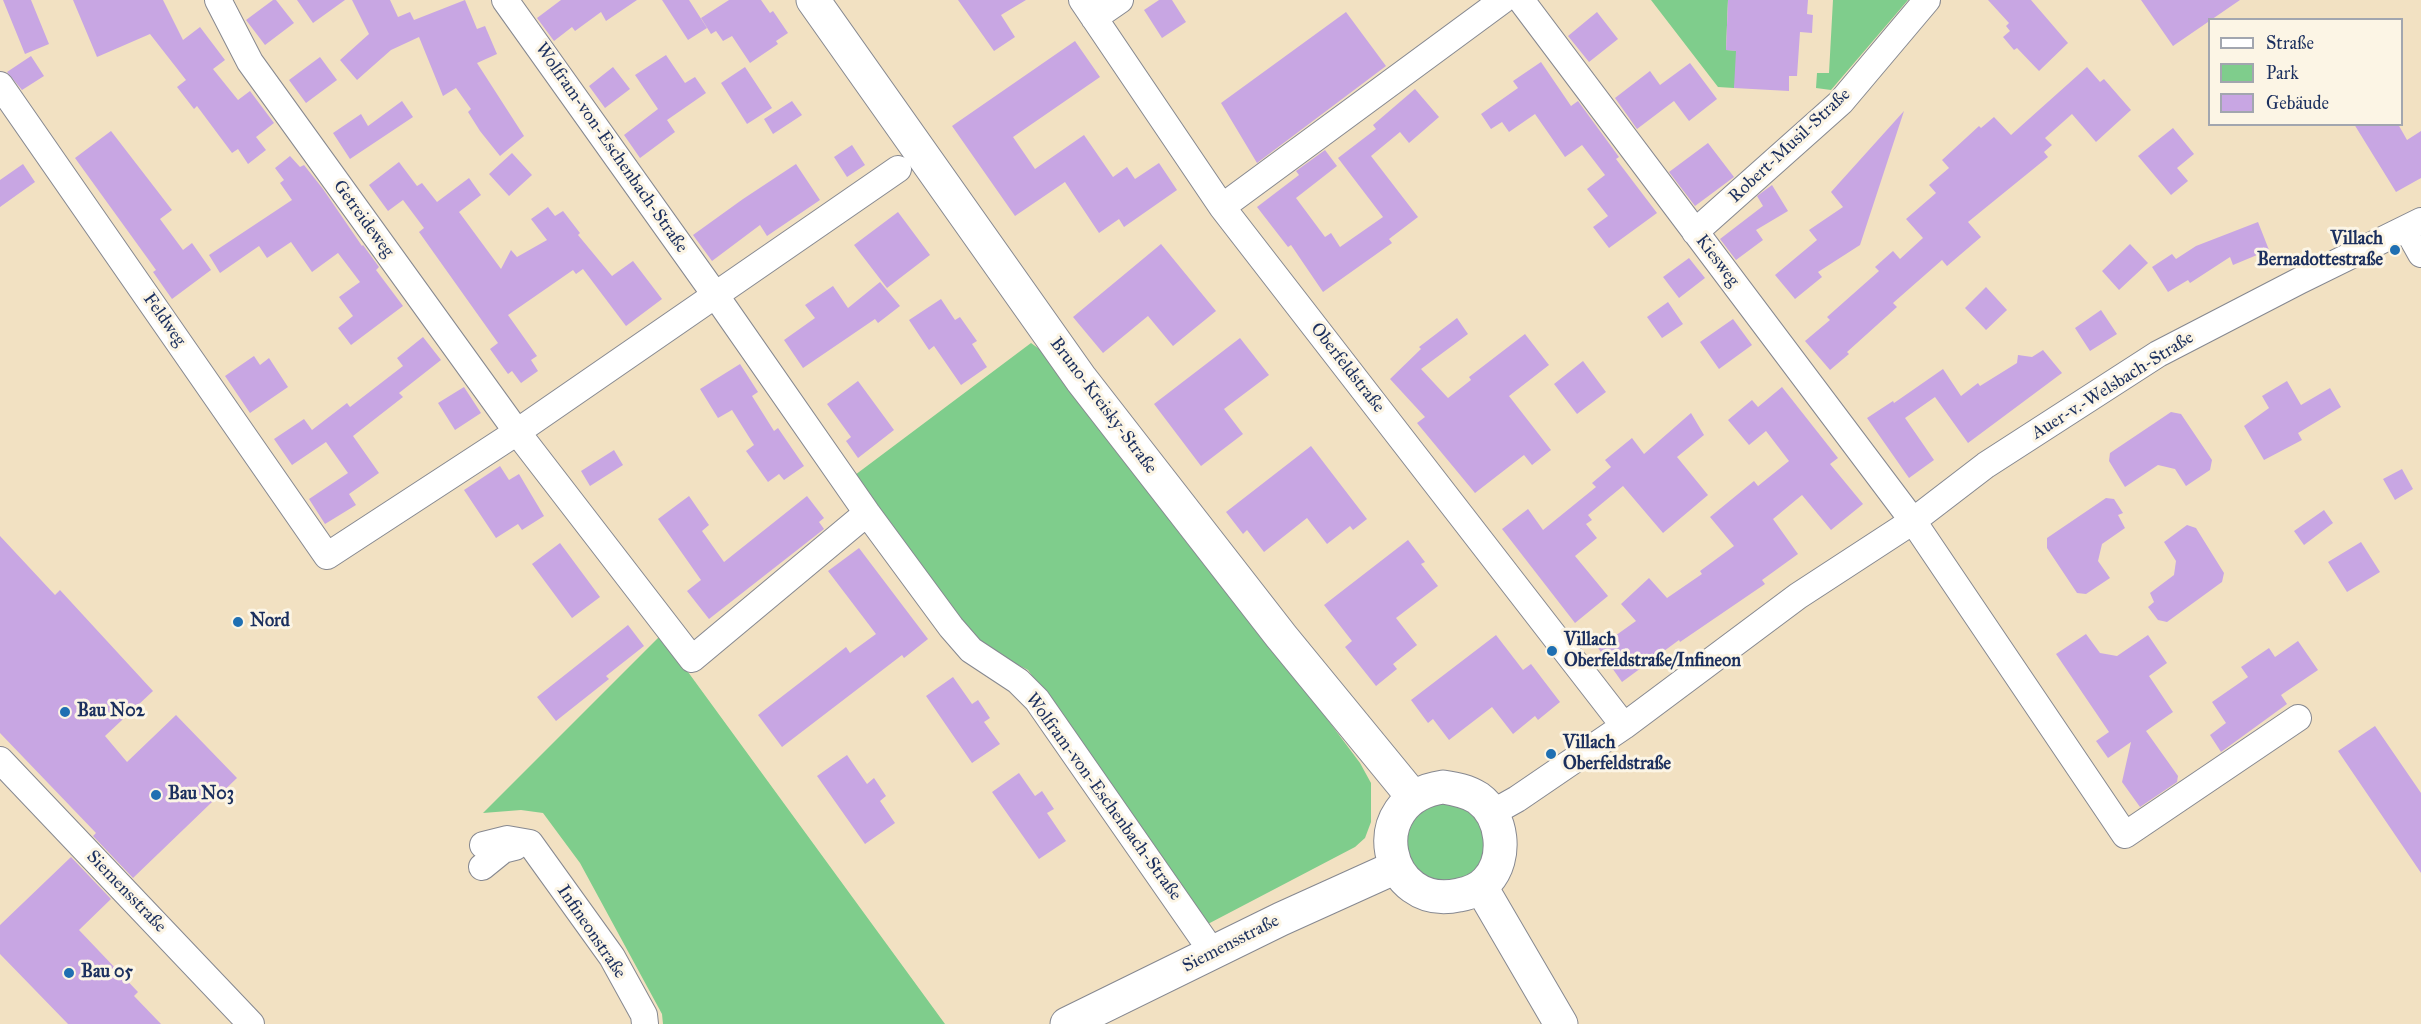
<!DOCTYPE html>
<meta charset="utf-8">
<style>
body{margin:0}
#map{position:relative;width:2421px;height:1024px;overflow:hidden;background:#f2e1c2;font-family:"IM FELL Great Primer",serif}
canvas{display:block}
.legend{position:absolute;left:2208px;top:18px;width:195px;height:108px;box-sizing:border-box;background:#fcf5e5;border:2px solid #a2a6af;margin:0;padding:8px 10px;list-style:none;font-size:18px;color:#1b2f5e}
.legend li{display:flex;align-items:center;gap:12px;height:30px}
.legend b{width:30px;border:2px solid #a2a6af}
</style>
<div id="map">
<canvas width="2421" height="1024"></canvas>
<ul class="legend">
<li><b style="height:8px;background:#fff"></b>Straße</li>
<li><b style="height:16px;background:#7fcd8c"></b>Park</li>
<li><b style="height:16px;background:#c8a6e3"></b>Gebäude</li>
</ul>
</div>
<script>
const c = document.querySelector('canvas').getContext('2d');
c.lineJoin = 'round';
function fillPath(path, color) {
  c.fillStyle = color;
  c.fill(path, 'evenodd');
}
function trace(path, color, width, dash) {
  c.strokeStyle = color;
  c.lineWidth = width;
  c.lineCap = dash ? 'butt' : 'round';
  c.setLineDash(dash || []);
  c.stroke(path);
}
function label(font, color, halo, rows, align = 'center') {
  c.font = font + ' "IM FELL Great Primer",serif';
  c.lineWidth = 6;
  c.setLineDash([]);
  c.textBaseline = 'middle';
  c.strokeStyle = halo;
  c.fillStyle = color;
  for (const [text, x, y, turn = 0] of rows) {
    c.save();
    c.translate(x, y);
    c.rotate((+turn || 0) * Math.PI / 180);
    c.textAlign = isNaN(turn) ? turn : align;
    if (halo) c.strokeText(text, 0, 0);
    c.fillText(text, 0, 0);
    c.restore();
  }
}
fillPath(new Path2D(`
 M1651,0H1728L1726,50L1743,51L1734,88L1718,87Z
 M1833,0H1908L1831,90L1816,88L1817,73H1829Z
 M1031,343L1042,351L1181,535L1307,692L1360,763L1371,783V822L1365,838L1355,847L1206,925L1028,670L975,643L855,475Z
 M661,635L945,1024H663L662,1014L580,863L543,813L521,810L483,813Z
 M1438,800L1480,814L1489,853L1469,878L1431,881L1416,869L1407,852L1406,836L1416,813Z`), '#7fcd8c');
fillPath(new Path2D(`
 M3,0H31L49,44L25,54Z
 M73,0H163L183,40L200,27L225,60L213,69L238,100L250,91L274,123L256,137L266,150L248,164L238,149L232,153L197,106L194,109L177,87L186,80L150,34L97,57Z
 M273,0H276L294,23L265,45L246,20Z
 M297,0H345L313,23Z
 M352,0H390L398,17L410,12L414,20L465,0L477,29L485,26L497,54L477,63L524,136L500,156L480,131L468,112L471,109L456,88L443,96L419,37L391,50L357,80L340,60L369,34Z
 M561,0H637L606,21L601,12L575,31L572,27L554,41L537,18Z
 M662,0H689L707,28L688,40Z
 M729,0H761L770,13L773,11L788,33L776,41L778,44L750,63L732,36L723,41L716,31L711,34L701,18Z
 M958,0H1026L1001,15L1015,37L994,51Z
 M1159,0H1172L1186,22L1162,38L1144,10Z
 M1728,0H1808L1807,14L1813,15L1812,33L1800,32L1797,76H1789V91L1734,88L1736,51L1726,50Z
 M1988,0H2031L2068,43L2039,71L2017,48L2014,50L2003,37L2010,31L2006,26L2009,23Z
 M2141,0H2240L2173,46Z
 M1346,12L1386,66L1257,163L1221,103Z
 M1597,12L1618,39L1589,62L1568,36Z
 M1075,41L1100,77L1013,137L1035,169L1084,135L1113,177L1127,167L1135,179L1159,163L1177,190L1124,227L1119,219L1099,233L1065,182L1015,216L952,126Z
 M666,55L685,83L695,77L706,93L667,120L675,132L640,158L624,135L658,109L635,75Z
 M31,56L44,76L22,90L7,72Z
 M320,57L337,80L306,103L289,80Z
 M1541,62L1571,106L1578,101L1619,157L1616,159L1657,213L1609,248L1593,227L1608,216L1587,189L1605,175L1582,145L1565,157L1535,114L1509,132L1502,122L1491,129L1481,114L1518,88L1513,81Z
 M1690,63L1717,99L1689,121L1674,101L1637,129L1615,98L1650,71L1660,85Z
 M613,67L630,89L605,108L589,86Z
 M745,67L772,108L747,124L721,83Z
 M2087,67L2100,82L2104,79L2131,110L2096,142L2072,114L2045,138L2052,145L2044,152L2048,157L1968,222L1981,237L1947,266L1942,260L1893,303L1897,307L1847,352L1849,354L1830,370L1805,341L1830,320L1827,317L1879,271L1875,267L1893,251L1900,259L1923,238L1906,219L1936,193L1929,185L1949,168L1942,160L1979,126L1981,128L1994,117L2011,135Z
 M1415,89L1439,117L1409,143L1400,132L1371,156L1418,217L1389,239L1392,243L1323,292L1291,245L1288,247L1257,207L1299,175L1296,171L1325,150L1337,166L1296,198L1325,237L1331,233L1340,247L1383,217L1338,158L1376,129L1373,125Z
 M402,101L413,117L350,159L333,133L361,114L368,126Z
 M792,101L802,115L773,134L764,119Z
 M1904,111L1860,245L1818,272L1822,277L1795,299L1775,275L1817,240L1809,230L1843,207L1831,192Z
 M2354,124H2398L2407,140L2421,131V178L2396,192Z
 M2173,128L2194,154L2177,168L2188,181L2171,195L2138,156Z
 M111,131L172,210L160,219L183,250L192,243L211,270L172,299L153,272L156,270L75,158Z
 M1708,143L1734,177L1695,206L1669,172Z
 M852,145L865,165L847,177L834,157Z
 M512,153L532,175L509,196L489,174Z
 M290,156L300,167L304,165L323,189L362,246L363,245L379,267L376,270L403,306L351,345L338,328L353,316L339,297L360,282L338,253L312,272L291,242L267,258L259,246L220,273L209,255L292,200L280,183L284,180L275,168Z
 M399,162L417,186L422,183L437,202L469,178L481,195L459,212L501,269L511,250L517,257L547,240L531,219L548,207L555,216L563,211L580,233L578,235L612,276L633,261L662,299L626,326L583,269L576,274L573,270L508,315L537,356L531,360L538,371L521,383L512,371L508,374L490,349L498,343L419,232L424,228L403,200L388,211L369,185Z
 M23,164L35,182L0,207V180Z
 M796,164L820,200L767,236L760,225L712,261L693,235L743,199Z
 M1772,185L1788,211L1756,230L1763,240L1736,260L1720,239L1763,206L1757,196Z
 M898,212L930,255L887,288L854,245Z
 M2258,222L2269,250L2233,265L2230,257L2190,283L2188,280L2168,292L2152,267L2172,254L2176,259L2196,246Z
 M1161,244L1216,311L1173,346L1148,316L1103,353L1073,317Z
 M2130,244L2148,263L2119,290L2102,271Z
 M1689,258L1705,278L1679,298L1663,277Z
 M880,282L900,306L878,323L875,319L803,368L784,340L815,318L805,305L833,286L848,308Z
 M1986,287L2007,310L1986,330L1965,308Z
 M941,299L955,320L960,317L977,341L972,344L987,367L961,385L934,346L929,350L909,320Z
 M1668,302L1683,324L1662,338L1647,317Z
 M2101,310L2117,334L2090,351L2075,328Z
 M1457,318L1468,334L1421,369L1448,398L1471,380L1469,377L1525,334L1549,365L1509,396L1551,450L1532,465L1524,455L1475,493L1417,423L1425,417L1390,379L1421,349L1419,347Z
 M1733,319L1752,345L1719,369L1700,342Z
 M423,337L441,360L399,393L403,397L353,436L379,473L349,494L356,505L325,524L309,499L348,473L326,442L292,465L274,439L304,419L312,430L347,403L350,407L403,366L397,358Z
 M1240,338L1269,375L1224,409L1243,434L1201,466L1154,404Z
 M2043,350L2062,373L1968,443L1935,397L1905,418L1934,460L1909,478L1867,418L1893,401L1894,403L1943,369L1961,396L1978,383L1980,386L2017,363L2018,355L2032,357Z
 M254,356L260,365L269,358L288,387L250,413L225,376Z
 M1583,361L1606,392L1577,414L1554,384Z
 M740,364L758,392L752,396L774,431L778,428L804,466L784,480L779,474L768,482L746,451L754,445L732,410L718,418L700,389Z
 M858,381L894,430L858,458L846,441L851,437L827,404Z
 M2287,381L2301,405L2330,388L2341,407L2298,433L2302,440L2264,460L2244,426L2269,408L2262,396Z
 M464,387L481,413L455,430L438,403Z
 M1782,387L1838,458L1830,464L1863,504L1831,530L1802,495L1773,519L1798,554L1762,580L1765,584L1680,642L1679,640L1622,682L1598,648L1636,621L1621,604L1649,578L1667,598L1702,574L1700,571L1734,546L1710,517L1754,481L1758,486L1789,461L1766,431L1749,445L1728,420L1752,400L1758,407Z
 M2171,412L2181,414L2212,460L2210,470L2186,486L2175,469L2158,465L2125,487L2109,461L2110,453Z
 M1691,413L1704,435L1677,457L1708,495L1663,533L1623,486L1588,515L1592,520L1586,524L1597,538L1575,556L1608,596L1575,623L1502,529L1528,509L1543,530L1596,487L1592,483L1611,467L1605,460L1632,438L1644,454Z
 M1311,446L1367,519L1353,530L1350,526L1327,544L1307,518L1264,552L1247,530L1243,534L1226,512Z
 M614,450L623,465L590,486L581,471Z
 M500,466L509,480L519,474L544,516L522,530L518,524L496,538L464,490Z
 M2402,469L2413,489L2395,500L2383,479Z
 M689,496L709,525L702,531L724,562L807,496L824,518L819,522L824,529L709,619L687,591L701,580L658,519Z
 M2106,498L2114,499L2123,513L2118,515L2125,528L2102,544L2098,561L2110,578L2086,594L2077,593L2047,548V538Z
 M2324,510L2333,523L2304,545L2294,531Z
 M2187,525L2196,528L2224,573L2222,582L2167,622L2158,620L2148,607L2154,602L2150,593L2174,575L2176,561L2164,542Z
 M0,536L55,595L60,590L153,691L105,736L127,762L176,715L237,778L133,878L93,836L96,833L0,733Z
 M1408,540L1425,562L1421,564L1438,586L1396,618L1417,645L1393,664L1397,669L1376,686L1345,647L1352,641L1324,605Z
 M2361,542L2380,572L2347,592L2328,562Z
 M560,543L600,597L572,618L532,564Z
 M859,548L928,639L904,658L902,655L782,747L758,715L846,647L850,653L876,634L828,571Z
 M628,625L644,646L606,676L609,679L556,721L537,697Z
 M2086,634L2100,653L2117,656L2148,635L2167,663L2149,676L2173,712L2146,731L2178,776L2177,782L2140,807L2122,782L2131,742L2108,758L2096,741L2109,732L2056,654Z
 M1496,635L1523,670L1531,664L1560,702L1538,720L1535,716L1513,734L1492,707L1449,740L1433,719L1428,723L1411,700Z
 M2298,641L2318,670L2281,695L2287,704L2221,752L2210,735L2226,723L2212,702L2248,677L2241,667L2269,648L2275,657Z
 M953,677L972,704L978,700L990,718L984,722L1000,744L972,763L926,696Z
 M2375,726L2421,793V873L2338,751Z
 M847,755L867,784L874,778L886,796L880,801L895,823L865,844L817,776Z
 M1019,773L1035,796L1042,791L1054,809L1047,813L1066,841L1039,859L992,792Z
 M71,857L111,899L79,930L138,992L134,996L161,1024H68L0,954V925Z`), '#c8a6e3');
const street = new Path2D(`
 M218,0L250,62L517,432L692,659L867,513
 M505,0L716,296L867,513L951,627L971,650L1018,681L1037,700L1213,953
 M1082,0L1222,207L1624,726
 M1521,0L1913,521L2125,835L2298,718
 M1094,18L1120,0
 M0,85L327,556L517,432L898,169
 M1222,207L1503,0
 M2407,229L2421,254
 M1695,232L1841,102L1927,0
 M0,760L251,1024
 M1492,813L1517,799L1624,726L1798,596L1913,521L1986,465L2158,354L2299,281L2421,221
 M483,845L507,839L530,843L612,957L644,1015L645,1024
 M482,867L503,850L515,847`);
const secondary = new Path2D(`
 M813,0L1081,379L1281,636L1413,797
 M1443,787C1456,789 1467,791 1478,798C1503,816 1508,858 1487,881C1480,889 1470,893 1459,895C1384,912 1360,799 1443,787Z
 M1481,887L1561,1024
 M1067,1024L1281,919L1396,867`);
trace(street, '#868890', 28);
trace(secondary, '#868890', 35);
trace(street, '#fff', 26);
trace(secondary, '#fff', 33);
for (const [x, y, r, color] of [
 [2395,250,6,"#1f6fb2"],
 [238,622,6,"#1f6fb2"],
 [1552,651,6,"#1f6fb2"],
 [65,712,6,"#1f6fb2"],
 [1551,754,6,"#1f6fb2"],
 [156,795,6,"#1f6fb2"],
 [69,973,6,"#1f6fb2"]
]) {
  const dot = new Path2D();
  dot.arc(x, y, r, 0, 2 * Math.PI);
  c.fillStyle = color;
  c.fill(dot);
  trace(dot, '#fcf5e5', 2);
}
label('18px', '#1b2f5e', '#fcf5e5', [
 ["Robert-Musil-Straße",1790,146,-43],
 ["Wolfram-von-Eschenbach-Straße",611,148,55],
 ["Getreideweg",363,219,54],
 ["Kiesweg",1717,261,53],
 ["Feldweg",164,320,55],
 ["Oberfeldstraße",1347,368,52],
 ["Auer-v.-Welsbach-Straße",2113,386,-32],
 ["Bruno-Kreisky-Straße",1103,406,53],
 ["Wolfram-von-Eschenbach-Straße",1103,797,54],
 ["Siemensstraße",126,892,46],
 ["Infineonstraße",591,932,56],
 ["Siemensstraße",1231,944,-27]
]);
label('bold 18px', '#1b2f5e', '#fcf5e5', [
 ["Villach",2383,240,"right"],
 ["Bernadottestraße",2383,261,"right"],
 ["Nord",250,622],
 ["Villach",1564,641],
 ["Oberfeldstraße/Infineon",1564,662],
 ["Bau N02",77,712],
 ["Villach",1563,744],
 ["Oberfeldstraße",1563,765],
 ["Bau N03",168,795],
 ["Bau 05",81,973]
], 'left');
</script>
